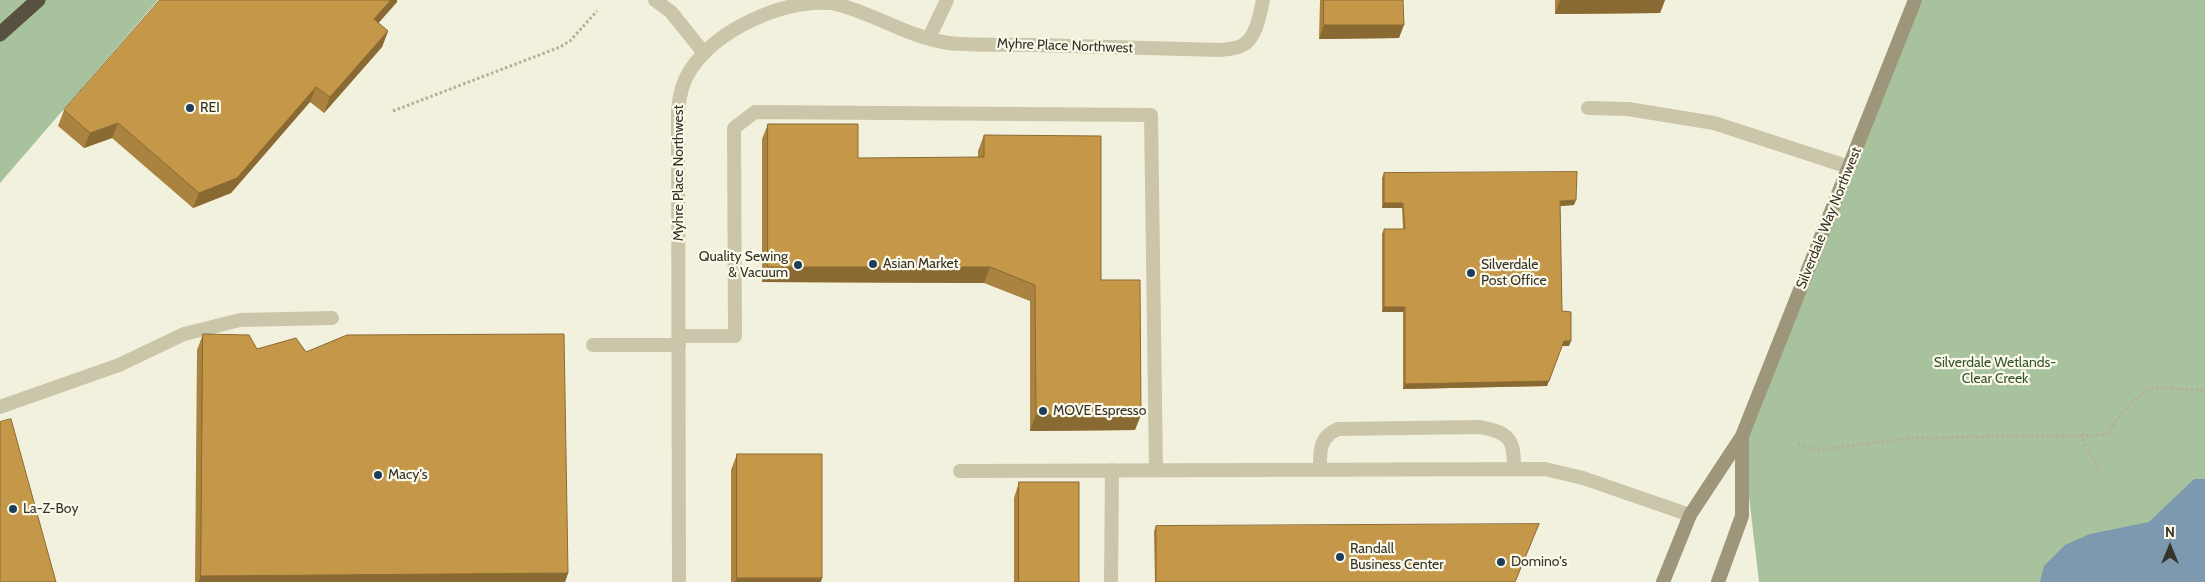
<!DOCTYPE html>
<style>
body{margin:0}
#map{position:relative;width:2205px;height:582px;overflow:hidden;background:#f2f1dd;font-family:Cabin,sans-serif}
canvas{display:block}
.north{position:absolute;left:2145px;top:522px;width:50px;height:50px;-webkit-text-stroke:4px #faf9ea;paint-order:stroke;rotate:0deg;font-size:14px;font-weight:700;line-height:20px;text-align:center;color:#383329}
.north::after{content:'';display:block;margin:auto;width:18px;height:22px;background:#383329;clip-path:polygon(50% 0,100% 100%,50% 72%,0 100%)}
</style>
<div id="map">
<canvas width="2205" height="582"></canvas>
<div class="north">N</div>
</div>
<script>
const c = document.querySelector('canvas').getContext('2d');
c.lineJoin = 'round';
function fillPath(path, color) {
  c.fillStyle = color;
  c.fill(path, 'evenodd');
}
function trace(path, color, width, dash) {
  c.strokeStyle = color;
  c.lineWidth = width;
  c.lineCap = dash ? 'butt' : 'round';
  c.setLineDash(dash || []);
  c.stroke(path);
}
function label(font, color, halo, rows, align = 'center') {
  c.font = font + ' Cabin,sans-serif';
  c.lineWidth = 4.5;
  c.setLineDash([]);
  c.textBaseline = 'middle';
  c.strokeStyle = halo;
  c.fillStyle = color;
  for (const [text, x, y, turn = 0] of rows) {
    c.save();
    c.translate(x, y);
    c.rotate((+turn || 0) * Math.PI / 180);
    c.textAlign = isNaN(turn) ? turn : align;
    if (halo) c.strokeText(text, 0, 0);
    c.fillText(text, 0, 0);
    c.restore();
  }
}
fillPath(new Path2D(`
 M0,0H158L0,183Z
 M1915,0H2205V582H1759L1742,437Z`), '#a7c29d');
fillPath(new Path2D(`
 M2194,479H2205V582H2040L2044,566L2065,545L2090,534L2149,522Z`), '#7c99af');
trace(new Path2D(`
 M393,111L560,47L570,41L597,11
 M2080,435L2100,470
 M1798,444L1818,450L1908,438L2105,435L2129,404L2150,388L2205,390`), '#b6b093', 3, [2.5, 2.5]);
trace(new Path2D(`
 M655,0L671,12L704,53
 M929,38L947,0
 M1588,108L1628,109L1714,123L1849,167
 M679,336H735L734,128L755,112L1151,115L1156,470
 M593,345H679
 M0,407L119,365L184,334L240,320L332,318
 M1320,469C1320,451 1319,437 1338,429L1480,427C1511,433 1514,440 1514,469
 M960,471L1545,469L1583,478L1690,515
 M1111,582L1112,470`), '#cbc6a9', 14);
trace(new Path2D(`
 M679,582L678,112C679,97 682,82 691,69C718,29 781,0 831,3C871,11 908,38 949,43C977,46 1007,44 1036,45C1098,47 1159,48 1221,50C1227,49 1235,49 1241,46C1256,40 1260,14 1263,0`), '#cbc6a9', 14);
trace(new Path2D(`
 M1663,582L1690,515L1742,436L1915,0
 M1718,582L1742,516V437`), '#9e967a', 14);
trace(new Path2D(`
 M0,34L38,0`), '#595140', 15);
fillPath(new Path2D(`
 M1320,0H1403L1399,38L1319,39Z
 M1555,0H1665L1660,13L1555,14Z
 M397,2L378,23L388,31L382,47L324,113L310,102L231,193L193,208L112,138L84,148L58,126L64,110Z
 M768,124L858,158H978V151L984,135L1101,280L1135,430L1030,431V301L984,283L762,282V139Z
 M1384,173L1574,205L1560,206L1562,311L1569,346H1562L1547,386L1403,389V312H1382V234L1384,229H1403L1402,208H1382V178Z
 M203,334L257,349L306,352L568,573L565,582H195L197,350Z
 M737,454L821,582H731V470Z
 M1019,482L1079,582H1014V498Z
 M1156,526L1515,582H1155L1154,531Z`), '#a9833f');
fillPath(new Path2D(`
 M391,0H397V2L368,35L374,19Z
 M1560,0H1665L1660,13L1555,14Z
 M1324,25H1404L1399,38L1319,39Z
 M388,31L382,47L324,113L330,97Z
 M316,87L310,102L231,193L193,208L199,193Z
 M118,123L112,138L84,148L90,133Z
 M1576,200L1574,205L1558,206L1560,201Z
 M1384,203H1403L1402,208H1382Z
 M768,267H990L984,283L762,282Z
 M1384,307H1405L1403,312H1382Z
 M1564,341H1571L1569,346H1562L1547,386L1403,389L1405,384Z
 M1036,415H1141L1135,430L1030,431Z
 M568,573L565,582H198L201,576Z
 M737,578H822L821,582H735Z`), '#8a6a33');
const building = new Path2D(`
 M160,0H391L374,19L388,31L330,97L316,87L237,178L199,193L118,123L90,133L64,110Z
 M1324,0H1403L1404,25H1324Z
 M768,124H858V158L984,157V135L1101,136V280H1140L1141,415H1036L1035,285L990,267H768Z
 M1577,172L1576,200L1560,201L1562,311L1571,312V341H1564L1549,381L1405,384V307H1384V229H1405L1403,203H1384V173Z
 M203,334L249,335L257,349L296,338L306,352L347,335L564,334L568,573L201,576Z
 M11,419L56,582H0V422Z
 M737,454H822V578H737Z
 M1019,482H1079V582H1019Z
 M1539,524L1515,582H1156V526Z`);
fillPath(building, '#c59849');
trace(building, '#8a6a33', 1);
for (const [x, y, r, color] of [
 [190,108,5,"#1e3e59"],
 [873,264,5,"#1e3e59"],
 [798,265,5,"#1e3e59"],
 [1471,273,5,"#1e3e59"],
 [1043,411,5,"#1e3e59"],
 [378,475,5,"#1e3e59"],
 [13,509,5,"#1e3e59"],
 [1340,557,5,"#1e3e59"],
 [1501,562,5,"#1e3e59"]
]) {
  const dot = new Path2D();
  dot.arc(x, y, r, 0, 2 * Math.PI);
  c.fillStyle = color;
  c.fill(dot);
  trace(dot, '#faf9ea', 2);
}
label('14px', '#383329', '#faf9ea', [
 ["Myhre Place Northwest",1065,46,2],
 ["Myhre Place Northwest",679,173,-90],
 ["Silverdale Way Northwest",1829,218,-68]
]);
label('14px', '#383329', '#faf9ea', [
 ["REI",200,108],
 ["Quality Sewing",788,257,"right"],
 ["& Vacuum",788,273,"right"],
 ["Asian Market",883,264],
 ["Silverdale",1481,265],
 ["Post Office",1481,281],
 ["MOVE Espresso",1053,411],
 ["Macy's",388,475],
 ["La-Z-Boy",23,509],
 ["Randall",1350,549],
 ["Business Center",1350,565],
 ["Domino's",1511,562]
], 'left');
label('14px', '#37562d', '#faf9ea', [
 ["Silverdale Wetlands-",1995,363],
 ["Clear Creek",1995,379]
]);
</script>
